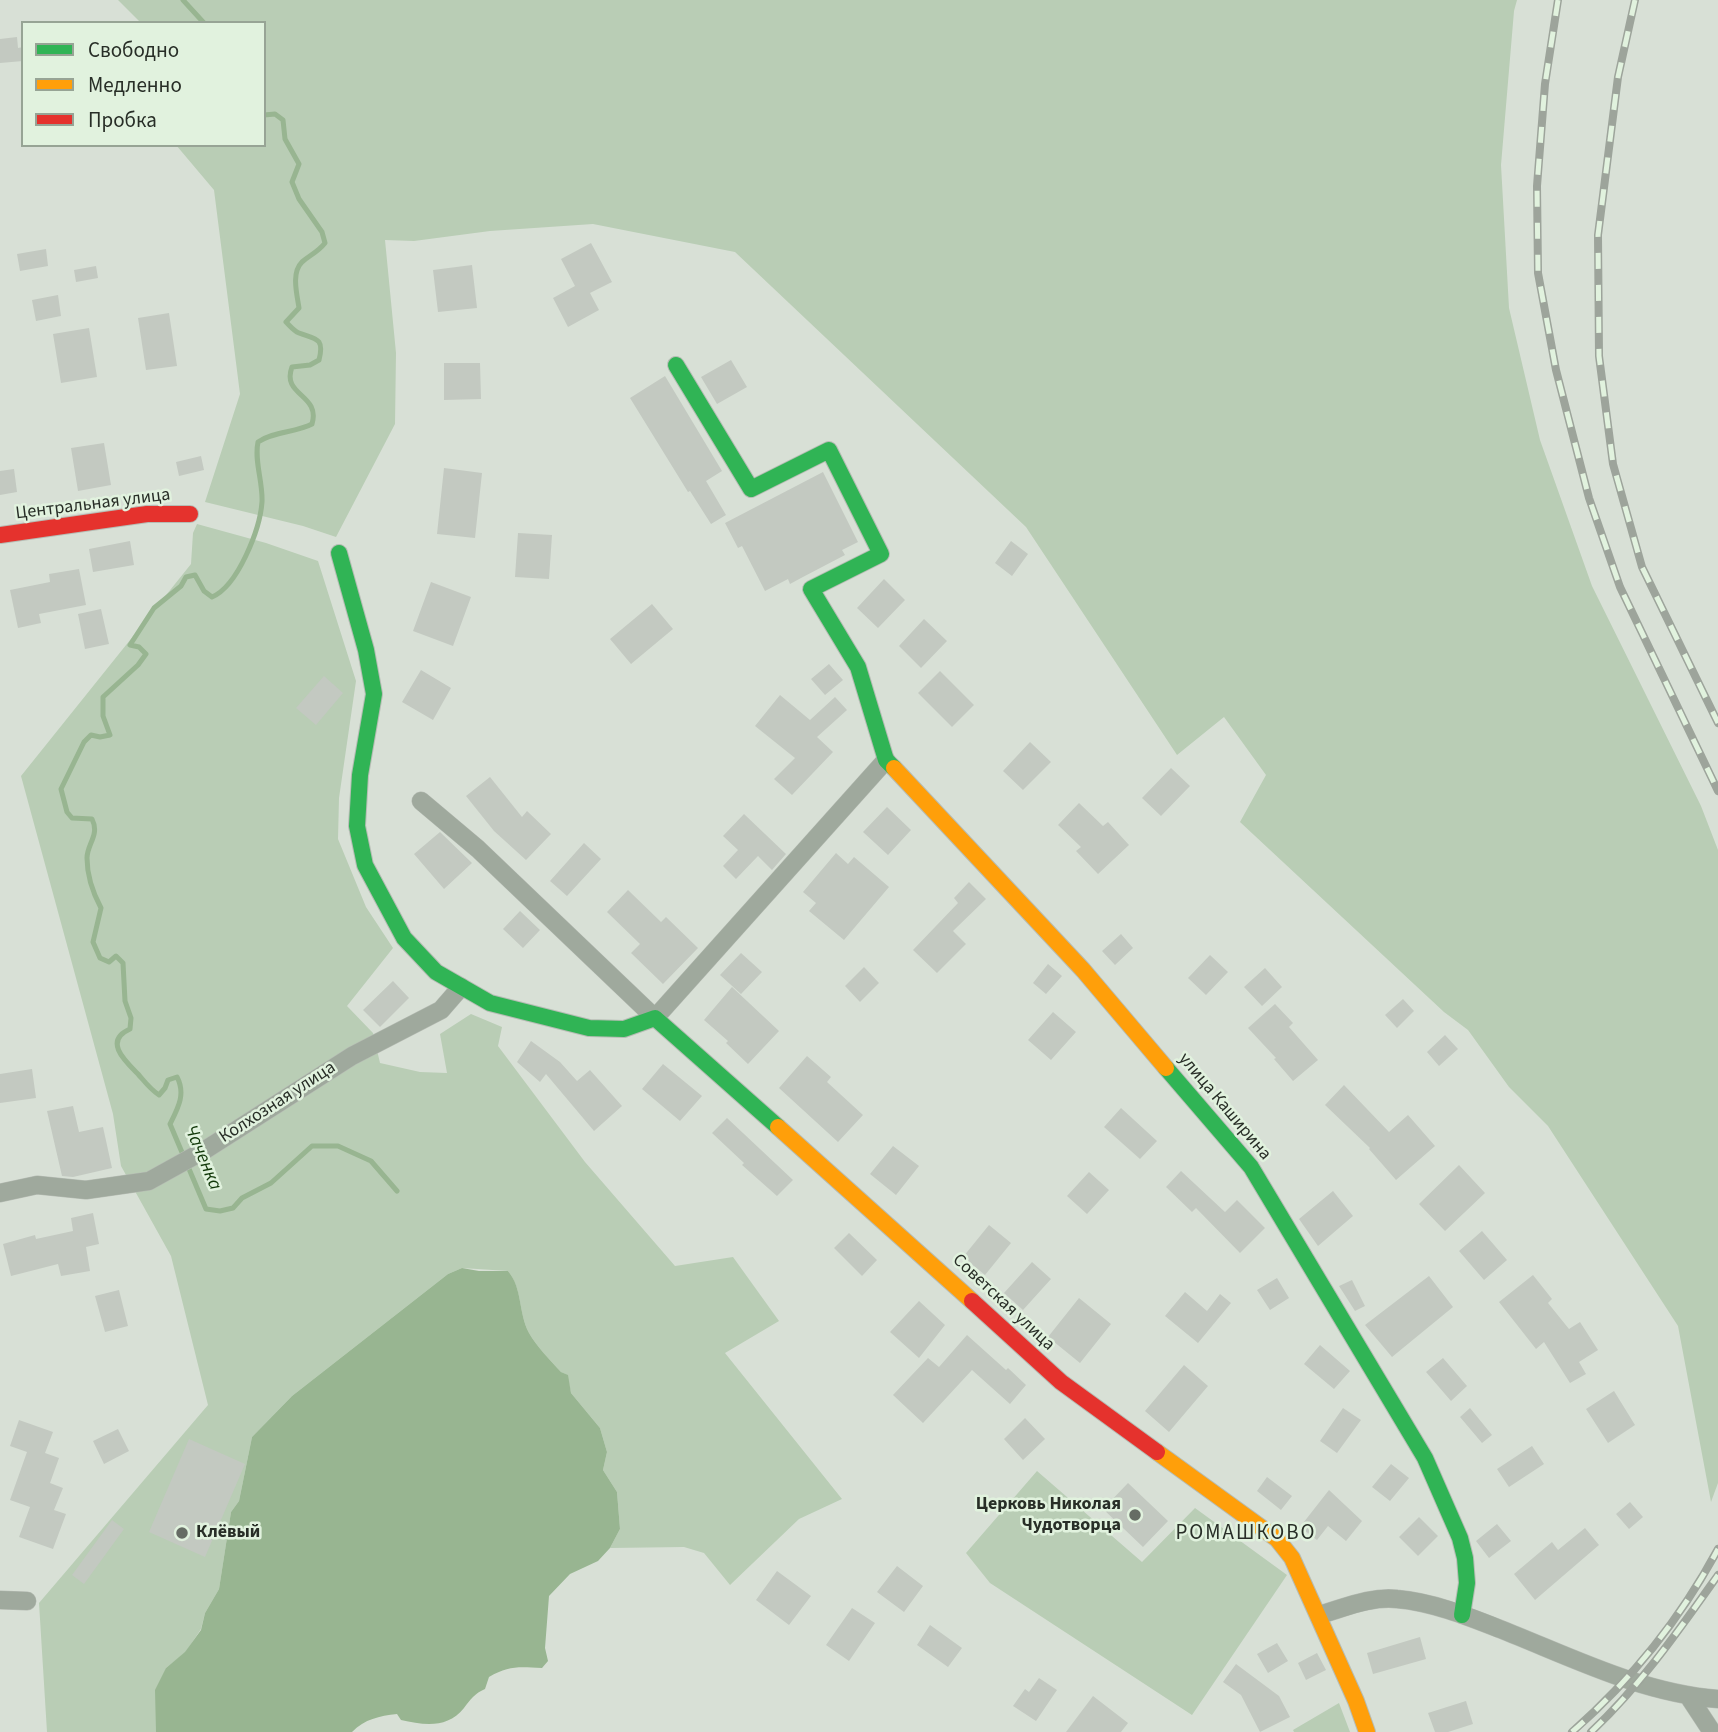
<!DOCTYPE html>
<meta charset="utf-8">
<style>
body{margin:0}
#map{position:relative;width:1718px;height:1732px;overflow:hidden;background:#d8e0d6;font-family:"Source Sans 3",sans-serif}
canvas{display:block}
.legend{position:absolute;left:21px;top:21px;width:245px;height:126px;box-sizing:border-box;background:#e1f2de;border:2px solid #97a495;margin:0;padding:9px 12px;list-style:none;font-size:21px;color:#282e27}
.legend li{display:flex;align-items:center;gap:14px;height:35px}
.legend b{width:35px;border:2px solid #97a495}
</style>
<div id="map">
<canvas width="1718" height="1732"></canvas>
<ul class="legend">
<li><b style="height:9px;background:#30b455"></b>Свободно</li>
<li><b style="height:9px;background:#ff9f0a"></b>Медленно</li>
<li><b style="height:9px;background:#e5322d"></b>Пробка</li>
</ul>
</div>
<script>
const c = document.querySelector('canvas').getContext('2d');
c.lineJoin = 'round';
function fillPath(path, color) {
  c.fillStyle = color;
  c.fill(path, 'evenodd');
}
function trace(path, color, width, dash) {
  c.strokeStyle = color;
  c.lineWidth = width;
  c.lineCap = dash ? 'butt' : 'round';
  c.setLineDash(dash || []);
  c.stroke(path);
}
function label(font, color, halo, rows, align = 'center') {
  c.font = font + ' "Source Sans 3",sans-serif';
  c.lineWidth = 5;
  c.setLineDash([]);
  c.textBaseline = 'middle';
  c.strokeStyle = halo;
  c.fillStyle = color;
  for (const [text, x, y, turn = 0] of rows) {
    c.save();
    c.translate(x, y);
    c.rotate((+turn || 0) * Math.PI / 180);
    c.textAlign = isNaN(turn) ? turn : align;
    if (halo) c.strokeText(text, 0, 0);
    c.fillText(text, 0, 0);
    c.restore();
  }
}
fillPath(new Path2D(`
 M118,0H1517L1514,11L1501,165L1509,308L1540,440L1592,586L1701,806L1718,850V1483L1711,1502L1678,1326L1548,1126L1509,1087L1468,1030L1444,1012L1240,822L1266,775L1224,717L1177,755L1026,527L735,252L593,224L490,231L414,241L385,240L396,353L395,424L336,537L303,526L205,502L240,394L214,190L176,145H264V23H141Z
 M197,524L266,543L318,561L356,681L339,798L338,839L366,907L393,948L347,1006L373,1033L380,1063L420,1072L447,1073L440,1034L471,1014L502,1027L498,1046L585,1162L675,1266L733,1257L779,1321L725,1353L842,1499L799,1519L730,1585L704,1553L684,1547L610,1548L620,1529L617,1492L603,1470L607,1452L600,1428L571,1393L567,1375L561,1372C550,1360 537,1347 529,1333C518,1312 523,1290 508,1271L462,1268L448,1274L292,1396L252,1437L239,1501L231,1512L219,1589L205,1613L201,1629L185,1653L166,1668L156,1732H47L39,1603L208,1405L171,1256L121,1166L113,1114L21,776L191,564L193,533Z
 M1037,1471L1142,1562L1195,1508L1287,1575L1192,1715L990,1583L966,1553Z
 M1339,1703L1350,1732H1294L1293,1730Z`), '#b9cdb5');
fillPath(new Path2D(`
 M462,1268L479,1271H508C523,1289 518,1312 529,1333C537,1347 550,1360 561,1372L568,1375L571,1393L600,1428L607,1452L603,1470L617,1492L620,1529L610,1548L598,1561L570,1574L549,1596L545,1648L548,1661L542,1668C520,1667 509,1665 489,1677L485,1689C475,1693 470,1700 464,1708C447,1729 424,1725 401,1720L397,1714C379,1716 365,1719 352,1732H156L155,1690L166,1668L185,1652L201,1630L205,1613L219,1589L231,1512L239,1501L252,1437L292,1396L448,1274Z`), '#98b591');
trace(new Path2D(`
 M183,0L204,23
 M264,115L275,114L283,120L285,139L299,164L292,182L299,199L322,232L325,243C318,252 310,255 302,262C291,273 297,294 299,308L286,322C290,326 294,331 299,333C315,339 325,337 319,360L310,365L292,367C281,396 321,394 312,424C295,433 274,431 258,442C254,461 263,482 262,502C260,529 238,586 212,597L204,591L195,575L186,577L181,586L154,608L130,645L139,647L146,654L138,665L103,697V716L110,735L100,737L91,735L84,742L61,789L67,812L72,818L92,819C100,835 87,844 87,858C87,875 93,893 101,908L93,942L100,958L109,962L116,956L123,963L125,1001L131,1018L130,1029C103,1041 125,1061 138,1074C145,1082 150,1089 159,1095L165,1088L168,1080L177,1077C186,1094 178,1108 170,1124L206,1209L220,1211L233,1208L242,1198L271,1183L312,1146H338L371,1161L397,1191`), '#98b591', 5);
fillPath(new Path2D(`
 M17,37L18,48L23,47V61L0,63V39Z
 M591,243L612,282L590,293L599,310L568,327L553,298L575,286L561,259Z
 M46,249L48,266L20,271L17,254Z
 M472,265L477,308L438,312L433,270Z
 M96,266L98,278L76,282L74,270Z
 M58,295L61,316L36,321L32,300Z
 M169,313L177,366L146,370L138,318Z
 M89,328L97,377L61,383L53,334Z
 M731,360L747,387L717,404L701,377Z
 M444,363H480L481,399L444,400Z
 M665,376L722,471L706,481L726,515L711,524L690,491L688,492L630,398Z
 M104,443L111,485L78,491L71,448Z
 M201,456L204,470L179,476L176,462Z
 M444,468L482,473L475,538L437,534Z
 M14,469L17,492L0,495V471Z
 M823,472L858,542L842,550L845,555L801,578L790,584L788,579L765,591L742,546L738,548L725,523Z
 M518,533L552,535L549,579L515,577Z
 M130,541L134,565L93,572L89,549Z
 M1011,541L1028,554L1012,576L995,563Z
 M79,569L86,605L39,614L41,623L18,628L10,590L50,582L49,574Z
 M884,579L905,600L878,628L857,608Z
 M431,582L471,597L453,646L413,631Z
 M652,604L673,629L631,664L610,639Z
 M101,609L109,644L85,649L78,614Z
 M924,619L947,641L921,668L899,646Z
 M829,664L843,680L825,695L811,679Z
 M421,670L451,688L433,720L402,702Z
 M940,671L974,705L952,727L918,693Z
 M324,676L343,693L316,725L296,708Z
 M780,695L810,720L835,697L847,710L817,737L833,752L792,795L774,779L795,758L755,726Z
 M1030,742L1051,762L1023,790L1003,771Z
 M1171,768L1190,786L1161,816L1142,798Z
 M490,777L522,817L527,811L551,834L526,860L494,831L466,796Z
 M1079,803L1103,826L1108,822L1129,845L1098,874L1076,851L1081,847L1058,825Z
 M887,807L911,830L888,855L863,832Z
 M744,814L786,854L772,870L758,856L736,879L723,866L738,850L723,836Z
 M440,832L472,863L444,889L414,854Z
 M584,843L601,859L567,896L550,881Z
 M836,853L848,864L854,857L889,887L844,940L809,911L816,903L803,892Z
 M969,882L986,899L953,931L966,944L937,973L913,950L958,903L954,898Z
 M628,890L661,922L666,917L698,948L663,984L631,953L640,944L607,912Z
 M520,911L540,930L523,948L503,929Z
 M1121,934L1133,948L1115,965L1102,951Z
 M741,953L762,972L741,994L720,975Z
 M1210,955L1228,972L1206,995L1188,978Z
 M1048,964L1062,976L1046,994L1033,983Z
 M864,967L879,983L860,1002L845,986Z
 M1265,968L1282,987L1262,1006L1244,987Z
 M393,981L409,998L380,1027L363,1010Z
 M732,987L779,1031L748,1064L726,1043L728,1041L704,1020Z
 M1403,999L1414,1011L1397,1028L1385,1015Z
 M1275,1004L1293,1023L1289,1027L1318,1060L1293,1081L1274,1059L1276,1058L1248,1028Z
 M1053,1012L1076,1032L1051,1060L1028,1040Z
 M1445,1035L1458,1049L1439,1066L1427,1052Z
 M531,1041L560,1062L577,1081L590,1070L622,1106L594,1131L546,1074L540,1082L517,1062Z
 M807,1056L831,1077L827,1082L863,1115L838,1142L779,1088Z
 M663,1064L702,1096L680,1121L642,1089Z
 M32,1069L36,1098L0,1103V1074Z
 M1344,1085L1389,1132L1408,1115L1435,1146L1396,1180L1369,1149L1370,1148L1325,1105Z
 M73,1106L79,1132L103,1127L112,1168L73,1177L62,1176L47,1111Z
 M1121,1108L1157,1141L1140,1159L1104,1127Z
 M727,1118L793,1180L777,1196L742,1165L744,1163L712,1133Z
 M893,1146L919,1166L896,1195L870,1174Z
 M1459,1165L1485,1193L1445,1231L1419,1204Z
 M1181,1171L1225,1212L1237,1200L1265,1228L1240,1253L1196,1208L1192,1212L1166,1187Z
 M1089,1172L1109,1190L1087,1214L1067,1196Z
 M1333,1191L1353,1216L1318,1246L1299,1219Z
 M93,1213L99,1244L86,1247L90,1271L61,1276L58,1264L11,1276L3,1244L35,1235L36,1239L73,1231L71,1218Z
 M989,1225L1011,1243L985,1275L963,1257Z
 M1482,1231L1507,1260L1484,1280L1459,1251Z
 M849,1233L877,1260L862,1276L834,1248Z
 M1032,1262L1051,1279L1023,1310L1004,1293Z
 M1533,1275L1552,1299L1548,1303L1569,1329L1580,1322L1598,1350L1579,1362L1586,1374L1570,1383L1544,1342L1536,1349L1499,1302Z
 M1429,1276L1453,1307L1392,1357L1365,1325Z
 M1277,1278L1289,1298L1270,1310L1257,1290Z
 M1352,1280L1365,1306L1355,1311L1339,1286Z
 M119,1290L128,1326L105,1332L95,1296Z
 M1185,1292L1207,1311L1220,1294L1231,1303L1198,1343L1165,1316Z
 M1079,1298L1111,1324L1080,1363L1048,1337Z
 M919,1301L945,1325L919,1358L890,1332Z
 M967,1335L1006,1370L1008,1368L1026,1385L1010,1404L972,1370L923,1423L893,1395L928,1358L939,1367Z
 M1320,1345L1350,1371L1334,1389L1304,1364Z
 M1443,1358L1467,1386L1451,1401L1426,1372Z
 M1184,1365L1208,1386L1169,1432L1145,1411Z
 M1614,1391L1635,1425L1608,1443L1586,1409Z
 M1343,1408L1361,1420L1337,1453L1320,1441Z
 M1470,1408L1492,1435L1482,1443L1460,1417Z
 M1025,1418L1045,1439L1023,1460L1004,1439Z
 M19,1420L53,1432L45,1453L59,1458L50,1483L63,1488L54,1510L66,1514L53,1549L19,1537L30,1507L10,1500L27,1452L10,1446Z
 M118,1429L129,1451L104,1464L93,1441Z
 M189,1439L245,1464L205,1557L149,1532Z
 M1532,1446L1544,1464L1509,1487L1497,1469Z
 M1391,1464L1409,1478L1390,1501L1372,1487Z
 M1267,1477L1292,1496L1281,1510L1257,1491Z
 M1128,1483L1168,1521L1143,1547L1103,1509Z
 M1329,1490L1362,1521L1346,1541L1328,1526L1317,1540L1300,1527Z
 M1630,1502L1643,1517L1629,1529L1616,1514Z
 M1419,1517L1438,1536L1418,1556L1399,1537Z
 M112,1520L124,1529L84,1584L72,1575Z
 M1497,1524L1511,1541L1489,1558L1476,1541Z
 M1585,1528L1599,1545L1535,1600L1514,1574L1552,1542L1558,1550Z
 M897,1566L923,1586L904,1612L877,1592Z
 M777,1571L811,1596L789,1625L756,1600Z
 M852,1608L875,1623L849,1661L826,1645Z
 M930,1625L962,1648L948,1667L917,1645Z
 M1420,1637L1426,1659L1373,1674L1367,1653Z
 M1277,1643L1288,1661L1268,1673L1257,1654Z
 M1317,1653L1326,1670L1306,1680L1298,1663Z
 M1236,1664L1279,1696L1290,1717L1260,1732L1241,1695L1223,1682Z
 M1039,1678L1057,1690L1036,1721L1013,1706L1025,1689L1029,1692Z
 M1093,1696L1128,1723L1121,1732H1066Z
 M1466,1701L1473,1724L1448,1732H1435L1428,1713Z`), '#c3c9c1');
const street = new Path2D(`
 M421,801L478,849L655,1018L886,760
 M0,1193L37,1185L86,1190L149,1181L205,1150L352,1056L441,1010L461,987
 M0,1600L27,1601
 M1319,1615C1344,1608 1371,1596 1397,1599C1432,1602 1467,1616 1500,1629C1571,1657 1641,1693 1718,1699
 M1689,1697L1712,1732`);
const fast = new Path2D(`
 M676,365L751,489L829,450L881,554L811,589L858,667L886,760L894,768
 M339,553L366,650L374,694L360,775L357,826L365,865L404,938L436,972L490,1003L589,1028L624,1029L655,1018L778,1127
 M1166,1068L1251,1167L1425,1458L1460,1538L1465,1558L1467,1583L1462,1615`);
const slow = new Path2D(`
 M894,768L1083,970L1166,1068
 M778,1127L972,1301
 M1157,1452L1277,1539L1292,1558L1356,1701L1367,1732`);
const jam = new Path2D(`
 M0,535L147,514H190
 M972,1301L1061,1382L1157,1452`);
trace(street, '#b6bcb4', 19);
trace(fast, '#b6bcb4', 18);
trace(slow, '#b6bcb4', 18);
trace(jam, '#b6bcb4', 18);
trace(street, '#9fa99d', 18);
trace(fast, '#30b455', 16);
trace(slow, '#ff9f0a', 16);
trace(jam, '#e5322d', 16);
const rail = new Path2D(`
 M1558,0L1545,84L1537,186L1538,273L1556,370L1589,498L1620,587L1718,791
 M1635,0L1618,77L1598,235L1599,356L1613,464L1642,567L1718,723
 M1572,1732C1630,1681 1681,1618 1718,1549
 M1591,1732C1641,1685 1679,1630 1718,1575`);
trace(rail, '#9da49b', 8);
trace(rail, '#e1f2de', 5, [16]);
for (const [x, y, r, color] of [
 [1135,1515,7,"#666c64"],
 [182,1533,7,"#666c64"]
]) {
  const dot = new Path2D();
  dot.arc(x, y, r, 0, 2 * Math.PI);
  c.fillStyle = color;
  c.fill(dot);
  trace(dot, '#e1f2de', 2.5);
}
label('18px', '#282e27', '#e1f2de', [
 ["Центральная улица",93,505,-7],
 ["Колхозная улица",278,1103,-33],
 ["улица Каширина",1224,1107,50],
 ["Советская улица",1003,1303,43]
]);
label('bold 18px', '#282e27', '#e1f2de', [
 ["Церковь Николая",1121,1505],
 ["Чудотворца",1121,1526],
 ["Клёвый",196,1533,"left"]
], 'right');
label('italic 19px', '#103708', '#e1f2de', [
 ["Чаченка",202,1158,67]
]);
c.letterSpacing = '2px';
label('21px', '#282e27', '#e1f2de', [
 ["РОМАШКОВО",1246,1534]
]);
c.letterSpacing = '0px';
</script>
